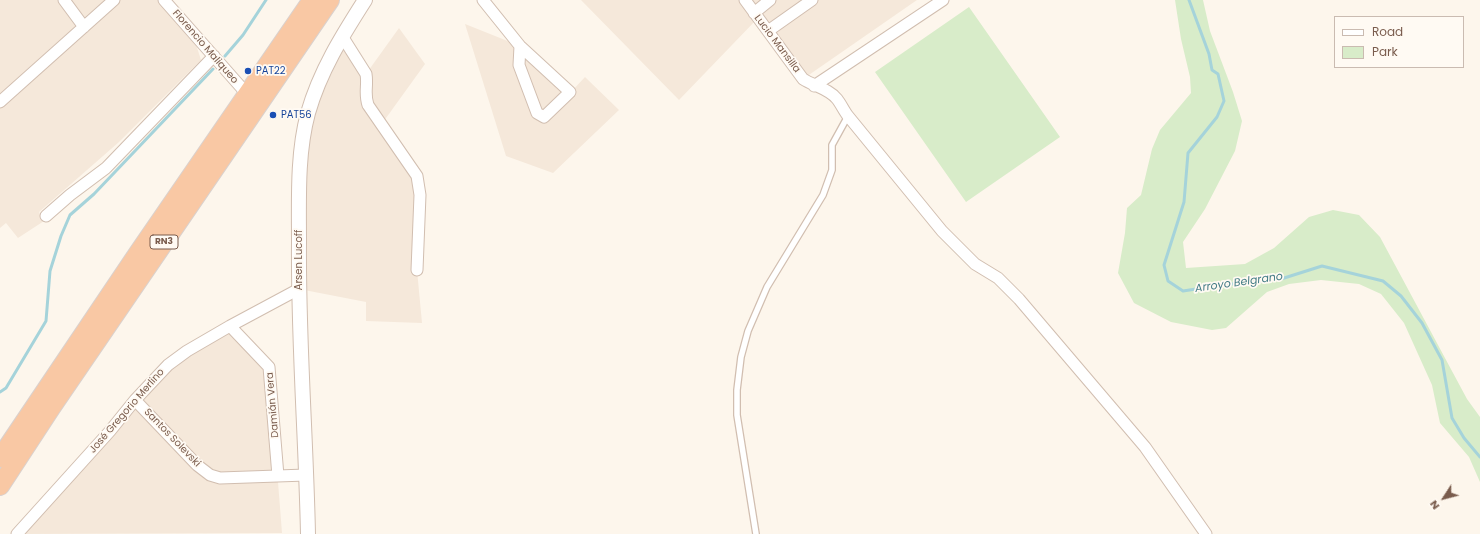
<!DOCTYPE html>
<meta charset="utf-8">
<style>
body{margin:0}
#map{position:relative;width:1480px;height:534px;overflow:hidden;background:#fdf6ec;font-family:Poppins,sans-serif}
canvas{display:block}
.legend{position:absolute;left:1334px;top:16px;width:130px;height:52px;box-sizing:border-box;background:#fffaf3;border:1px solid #cabbb1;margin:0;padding:5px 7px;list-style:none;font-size:12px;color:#7a5c4d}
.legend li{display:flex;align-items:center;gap:8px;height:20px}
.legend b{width:20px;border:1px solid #cabbb1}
.north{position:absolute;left:1424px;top:478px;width:40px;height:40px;-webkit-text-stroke:3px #fffaf3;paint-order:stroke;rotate:234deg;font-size:11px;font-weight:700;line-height:16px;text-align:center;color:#7a5c4d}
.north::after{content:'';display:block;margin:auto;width:14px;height:18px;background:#7a5c4d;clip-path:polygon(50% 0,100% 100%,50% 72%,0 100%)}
</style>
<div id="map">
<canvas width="1480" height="534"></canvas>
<ul class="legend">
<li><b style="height:5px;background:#fff"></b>Road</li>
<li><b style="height:11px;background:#d8ecc9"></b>Park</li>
</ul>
<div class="north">N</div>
</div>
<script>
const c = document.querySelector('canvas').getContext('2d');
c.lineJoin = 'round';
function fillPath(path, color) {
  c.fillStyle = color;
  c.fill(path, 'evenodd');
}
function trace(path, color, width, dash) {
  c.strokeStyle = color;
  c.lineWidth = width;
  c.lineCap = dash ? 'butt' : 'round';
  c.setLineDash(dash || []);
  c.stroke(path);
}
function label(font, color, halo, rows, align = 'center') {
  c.font = font + ' Poppins,sans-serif';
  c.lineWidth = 3.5;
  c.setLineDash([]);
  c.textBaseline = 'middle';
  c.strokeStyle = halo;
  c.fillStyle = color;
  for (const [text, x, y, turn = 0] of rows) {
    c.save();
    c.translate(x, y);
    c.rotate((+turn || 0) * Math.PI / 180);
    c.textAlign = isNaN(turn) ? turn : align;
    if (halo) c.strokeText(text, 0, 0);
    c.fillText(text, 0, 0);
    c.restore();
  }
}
fillPath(new Path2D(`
 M0,0H164L192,32L201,60L119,142L39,212L44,221L18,238L6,223L0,228Z
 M581,0H917L803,79L758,18L679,100Z
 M465,24L520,46L571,92L585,77L619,110L553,173L506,156Z
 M399,28L425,64L381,125L417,176V270L422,323L366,321V302L299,289L304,132L342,36L366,74Z
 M230,326L269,367L282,533L17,534L168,365Z`), '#f5e8da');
fillPath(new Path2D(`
 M1175,0H1203L1210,31L1233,92L1242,121L1235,151L1205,209L1183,242L1186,268L1245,264L1274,248L1309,217L1333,210L1359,215L1380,237L1467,399L1480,417V482L1469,457L1440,423L1432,385L1404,323L1381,294L1359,284L1321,280L1289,284L1267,292L1226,328L1212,330L1171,322L1134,303L1118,273L1125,233L1127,208L1141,195L1152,149L1160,130L1191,93L1190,77L1181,39Z
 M969,7L1060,137L966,202L875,72Z`), '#d8ecc9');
trace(new Path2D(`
 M1189,0L1209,54L1212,70L1218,74L1224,101L1217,117L1188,153L1184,202L1164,265L1168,281L1183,291L1222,285L1281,279L1322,266L1383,281L1401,296L1422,323L1442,360L1452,418L1464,438L1480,457
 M225,56L243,35L266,0
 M0,392L6,388L46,321L50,271L61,236L70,215L94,194L213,69`), '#a5d3da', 3);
const service = new Path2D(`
 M756,534L737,415V390L741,357L748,331L767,287L823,195L832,170V145L848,116`);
const minor = new Path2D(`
 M64,0L84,27
 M164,0L247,94
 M483,0L520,46L570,92L544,117L537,113L519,65L520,46
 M745,0L803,79C814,86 829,89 837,99C841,104 844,111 848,116L942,231L975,264L998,278L1019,299L1145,447L1206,534
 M754,13L770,0
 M768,31L812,0
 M342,36L366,74C368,85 364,94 368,105L417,176L420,195L417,270
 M814,86L943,0
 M0,102L114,0
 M46,216L70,195L106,168L214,56
 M230,326L269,367L278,476
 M135,400L197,465L210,475L220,478L306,475
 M17,534L110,431L135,400L168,365L187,351L230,326L299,289`);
const tertiary = new Path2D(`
 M308,534C306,437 298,339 299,242C299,199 297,154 308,113C320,71 342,36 365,0`);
const trunk = new Path2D(`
 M0,458L138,253L312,0
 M0,486L51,408L330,0`);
trace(service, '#d1beb0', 8);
trace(minor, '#d1beb0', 13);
trace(tertiary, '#d1beb0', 16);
trace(trunk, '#dad1cd', 20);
trace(service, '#fff', 5.5);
trace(minor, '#fff', 11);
trace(tertiary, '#fff', 14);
trace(trunk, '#f9c8a4', 18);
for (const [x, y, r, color] of [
 [248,71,4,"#1a4fb4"],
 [273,115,4,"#1a4fb4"]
]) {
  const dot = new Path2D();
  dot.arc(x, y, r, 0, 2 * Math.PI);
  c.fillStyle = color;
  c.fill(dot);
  trace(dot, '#fffaf3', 1.5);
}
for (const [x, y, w] of [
 [164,242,28]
]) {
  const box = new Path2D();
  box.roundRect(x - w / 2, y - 7, w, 14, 3);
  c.fillStyle = '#fffaf3';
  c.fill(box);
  trace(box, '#7a5c4d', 1);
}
label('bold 9px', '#7a5c4d', null, [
 ["RN3",164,242]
]);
label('10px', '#7a5c4d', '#fffaf3', [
 ["Lucio Mansilla",777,44,53],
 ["Florencio Maliqueo",205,47,49],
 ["Arsen Lucoff",299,260,-90],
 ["Damián Vera",273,405,-95],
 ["José Gregorio Merlino",127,411,-49],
 ["Santos Solevski",172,438,46]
]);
label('10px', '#164399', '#fffaf3', [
 ["PAT22",256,71],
 ["PAT56",281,115]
], 'left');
label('italic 11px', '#437c86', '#fffaf3', [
 ["Arroyo Belgrano",1239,283,-8]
]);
</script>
